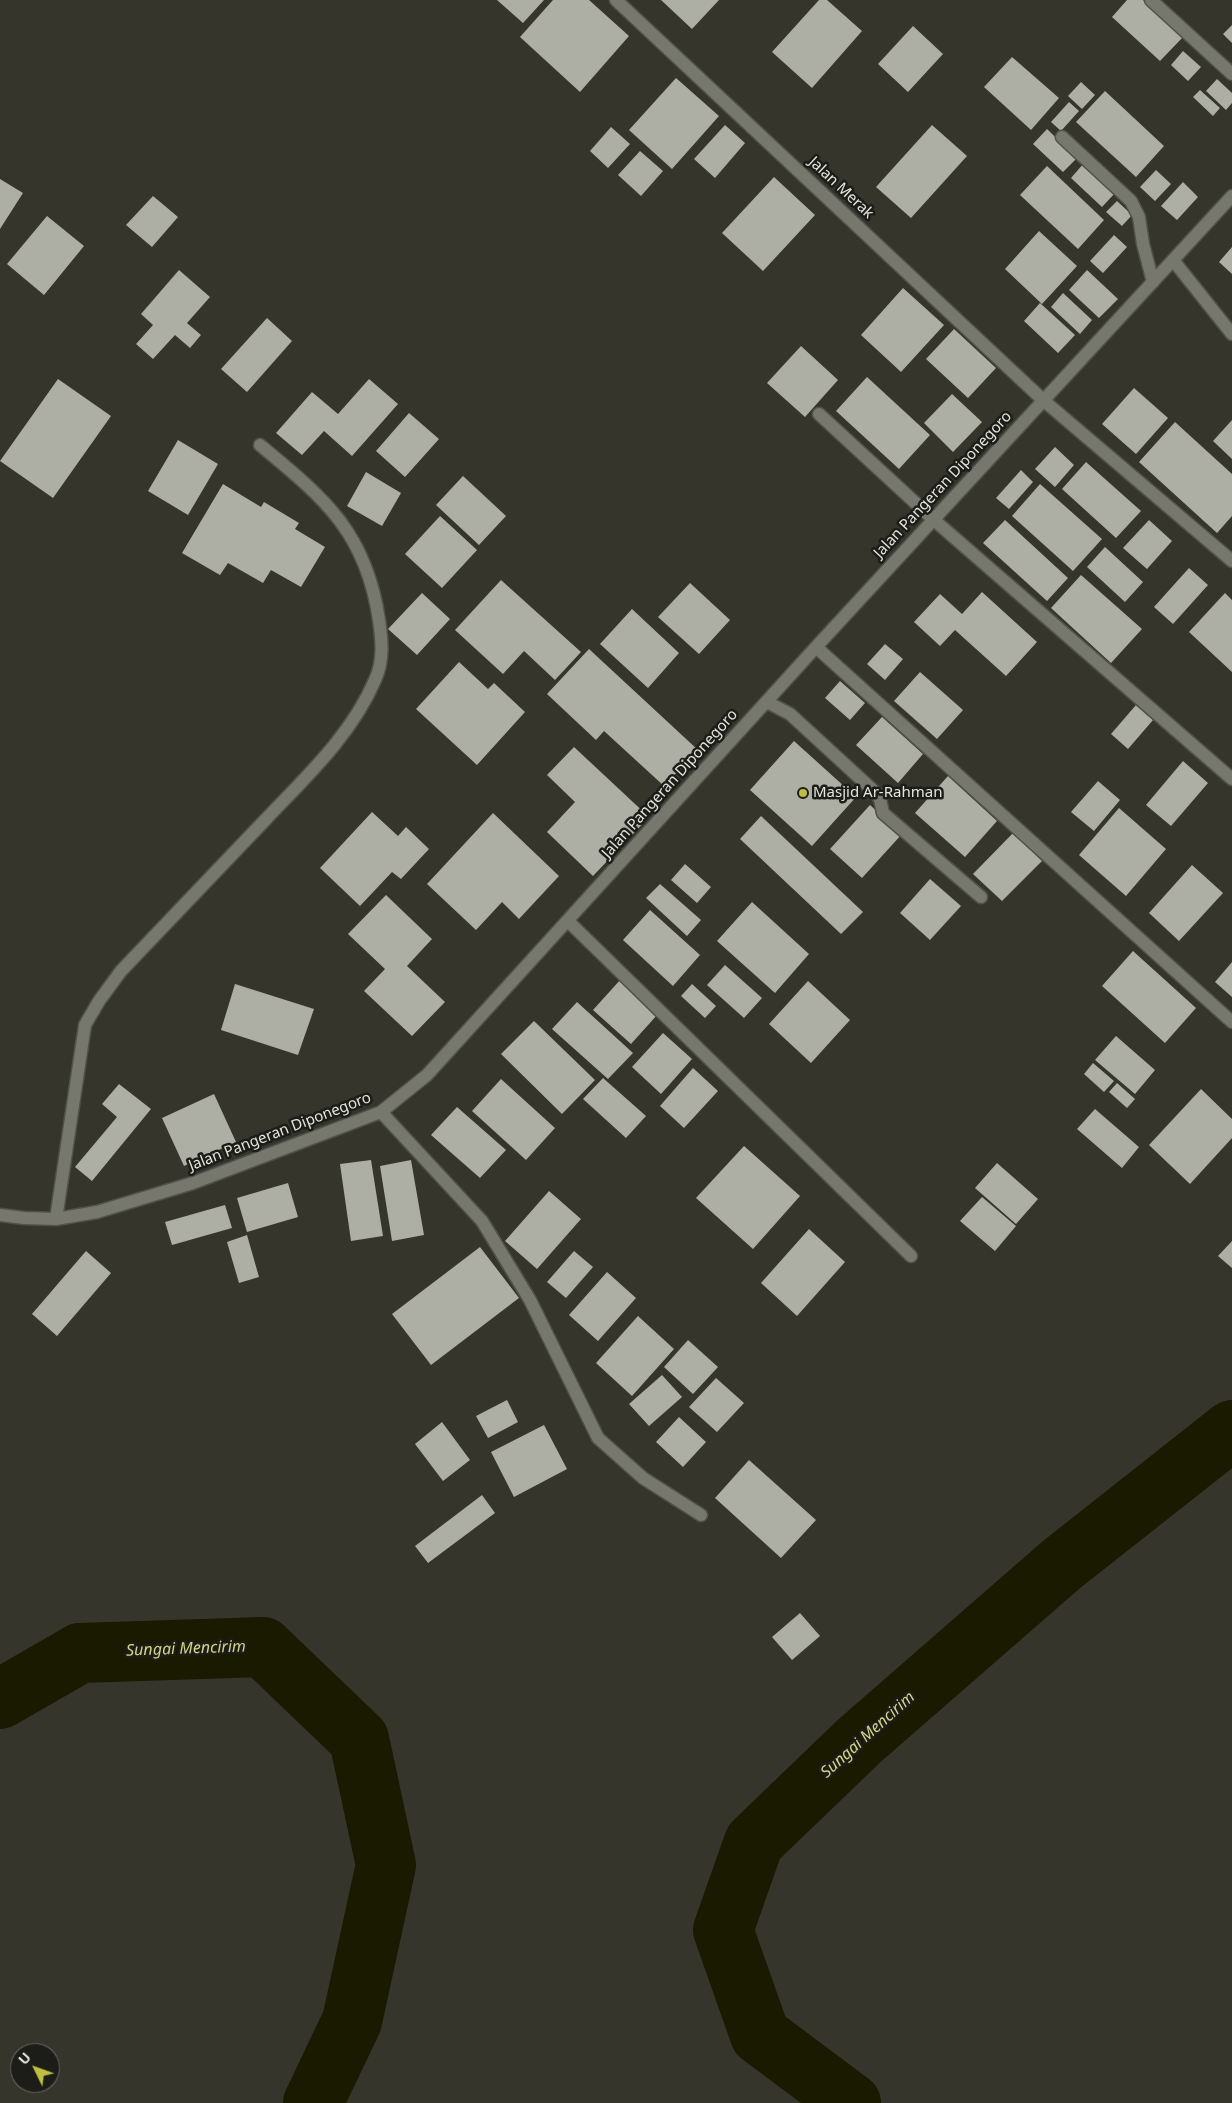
<!DOCTYPE html>
<style>
body{margin:0}
#map{position:relative;width:1232px;height:2103px;overflow:hidden;background:#35352c;font-family:"Noto Sans",sans-serif}
canvas{display:block}
.north{position:absolute;left:10px;top:2043px;width:50px;height:50px;box-sizing:border-box;background:#1c1c18;border:1px solid #6c6c67;border-radius:50%;rotate:312deg;font-size:14px;font-weight:700;line-height:20px;text-align:center;color:#e3e4de}
.north::after{content:'';display:block;margin:auto;width:18px;height:22px;background:#bebe42;clip-path:polygon(50% 0,100% 100%,50% 72%,0 100%)}
</style>
<div id="map">
<canvas width="1232" height="2103"></canvas>
<div class="north">U</div>
</div>
<script>
const c = document.querySelector('canvas').getContext('2d');
c.lineJoin = 'round';
function trace(path, color, width, dash) {
  c.strokeStyle = color;
  c.lineWidth = width;
  c.lineCap = dash ? 'butt' : 'round';
  c.setLineDash(dash || []);
  c.stroke(path);
}
function fillPath(path, color) {
  c.fillStyle = color;
  c.fill(path, 'evenodd');
}
function label(font, color, halo, rows, align = 'center') {
  c.font = font + ' "Noto Sans",sans-serif';
  c.lineWidth = 5;
  c.setLineDash([]);
  c.textBaseline = 'middle';
  c.strokeStyle = halo;
  c.fillStyle = color;
  for (const [text, x, y, turn = 0] of rows) {
    c.save();
    c.translate(x, y);
    c.rotate((+turn || 0) * Math.PI / 180);
    c.textAlign = isNaN(turn) ? turn : align;
    if (halo) c.strokeText(text, 0, 0);
    c.fillText(text, 0, 0);
    c.restore();
  }
}
trace(new Path2D(`
 M0,1699L80,1653L263,1647L359,1739L386,1865L352,2021L313,2103
 M851,2103L760,2035L723,1930L754,1842L858,1742L1061,1565L1232,1430`), '#1a1a01', 60);
fillPath(new Path2D(`
 M497,0H544L523,23Z
 M553,0H589L629,36L580,92L520,37Z
 M661,0H719L692,29Z
 M819,0H827L862,31L812,88L772,52Z
 M1127,0H1143L1183,37L1160,61L1112,17Z
 M1232,25V43L1223,34Z
 M913,26L943,54L908,92L878,64Z
 M1183,51L1201,67L1188,81L1171,65Z
 M1012,57L1059,98L1031,130L984,87Z
 M676,78L719,116L672,169L629,130Z
 M1217,79L1232,93V103L1226,110L1206,91Z
 M1081,82L1095,95L1082,109L1068,96Z
 M1200,90L1220,108L1213,116L1193,97Z
 M1105,91L1164,146L1136,177L1076,122Z
 M1069,102L1079,111L1061,131L1051,122Z
 M725,125L745,143L715,178L694,159Z
 M932,125L967,156L911,218L876,187Z
 M611,127L630,144L608,168L590,151Z
 M1047,129L1077,158L1063,172L1033,144Z
 M640,151L663,171L641,196L618,175Z
 M1084,163L1116,192L1102,207L1071,178Z
 M1047,166L1104,220L1078,249L1020,195Z
 M1156,170L1171,184L1155,201L1140,187Z
 M774,177L815,215L763,271L722,233Z
 M0,179L23,193L0,229Z
 M1183,182L1198,197L1177,220L1161,206Z
 M153,196L178,217L152,247L126,225Z
 M1117,201L1132,215L1122,226L1106,212Z
 M47,216L84,246L44,295L7,264Z
 M1039,231L1077,266L1042,304L1005,269Z
 M1114,235L1127,247L1103,273L1090,261Z
 M1232,247V274L1219,262Z
 M179,270L210,297L187,323L201,335L190,348L175,335L153,359L136,344L153,325L141,314Z
 M1087,270L1118,299L1099,318L1069,290Z
 M903,288L944,325L901,372L861,335Z
 M1063,293L1092,320L1080,334L1051,307Z
 M1040,303L1075,335L1058,353L1024,321Z
 M267,318L292,341L247,392L221,369Z
 M954,329L996,368L968,398L926,359Z
 M801,346L838,380L805,417L767,383Z
 M867,377L930,435L899,469L836,411Z
 M58,379L111,416L53,498L0,461Z
 M369,379L398,404L352,456L324,431L302,455L276,433L312,392L338,414Z
 M1134,388L1168,418L1136,454L1102,424Z
 M952,394L982,422L953,452L924,423Z
 M409,413L439,439L405,477L376,451Z
 M1232,420V459L1213,441Z
 M1175,422L1232,474V516L1217,533L1139,462Z
 M178,440L218,464L188,515L148,491Z
 M1055,447L1074,465L1055,487L1035,469Z
 M1086,462L1141,511L1116,538L1062,489Z
 M1021,470L1033,482L1009,509L996,498Z
 M366,472L401,493L382,526L347,506Z
 M463,476L506,516L479,545L436,505Z
 M223,484L261,507L264,502L299,523L295,529L325,547L301,587L271,570L263,583L228,563L220,575L182,553Z
 M1040,484L1102,539L1073,571L1012,516Z
 M440,516L477,550L442,588L405,554Z
 M1005,520L1068,578L1047,601L983,543Z
 M1149,520L1172,541L1147,569L1123,548Z
 M1105,547L1143,582L1125,602L1087,567Z
 M1189,568L1208,585L1173,624L1154,607Z
 M1081,575L1142,629L1111,663L1051,608Z
 M501,580L581,652L555,680L524,651L503,674L455,630Z
 M690,583L730,620L699,654L658,617Z
 M982,592L1037,642L1006,676L955,630L940,646L914,622L940,594L962,614Z
 M422,593L450,619L417,655L388,629Z
 M1225,593L1232,600V672L1189,632Z
 M632,609L679,653L648,688L600,644Z
 M885,644L903,659L885,680L867,664Z
 M589,649L698,750L664,786L604,731L596,740L547,694Z
 M459,662L488,689L494,683L525,712L477,765L416,709Z
 M920,672L963,710L937,739L894,701Z
 M840,681L865,703L850,720L825,698Z
 M1136,705L1153,720L1128,749L1111,734Z
 M882,717L923,754L898,783L856,745Z
 M794,741L856,797L812,846L750,790Z
 M574,747L649,817L593,876L547,832L575,802L547,775Z
 M1183,761L1208,783L1171,826L1146,805Z
 M948,776L997,821L965,857L915,813Z
 M1098,781L1120,800L1094,831L1071,812Z
 M870,805L902,834L862,878L830,849Z
 M1119,808L1166,849L1126,896L1079,855Z
 M372,812L398,836L406,827L429,849L401,879L392,872L360,906L320,868Z
 M493,813L559,876L519,919L502,902L476,930L427,884Z
 M761,816L863,912L841,934L740,839Z
 M1013,833L1042,861L1002,901L973,874Z
 M685,864L711,887L697,903L671,880Z
 M1192,865L1223,893L1179,941L1149,913Z
 M930,879L961,906L930,940L900,913Z
 M660,884L701,920L687,936L646,898Z
 M386,895L432,939L407,966L445,1002L412,1036L364,991L385,969L348,934Z
 M752,902L809,954L775,993L717,941Z
 M650,910L700,955L673,986L623,940Z
 M1133,951L1196,1008L1165,1043L1102,986Z
 M1232,962V997L1215,982Z
 M725,965L762,998L744,1018L707,985Z
 M621,979L658,1014L631,1044L593,1010Z
 M808,981L850,1020L811,1063L769,1024Z
 M235,984L314,1009L298,1055L221,1030Z
 M692,984L716,1006L705,1018L681,996Z
 M577,1002L633,1053L608,1079L552,1029Z
 M534,1021L595,1080L562,1114L501,1054Z
 M663,1033L692,1059L661,1094L632,1067Z
 M1116,1036L1155,1070L1135,1094L1095,1060Z
 M1093,1063L1114,1081L1104,1092L1084,1074Z
 M693,1068L718,1091L684,1128L660,1106Z
 M603,1078L646,1116L626,1138L583,1099Z
 M501,1079L555,1128L526,1160L472,1111Z
 M1117,1083L1135,1099L1127,1108L1109,1092Z
 M119,1084L151,1109L92,1181L75,1167L117,1117L102,1104Z
 M1201,1089L1232,1119V1138L1190,1184L1149,1145Z
 M214,1094L236,1142L184,1166L162,1118Z
 M457,1107L506,1150L480,1178L431,1135Z
 M1095,1109L1139,1147L1122,1168L1077,1129Z
 M744,1146L800,1196L753,1249L696,1198Z
 M371,1160L383,1236L351,1241L340,1164Z
 M411,1160L424,1235L392,1241L380,1166Z
 M997,1163L1038,1199L1016,1224L975,1188Z
 M288,1183L298,1217L247,1232L237,1198Z
 M549,1191L581,1219L537,1269L505,1241Z
 M982,1197L1016,1226L995,1251L960,1221Z
 M225,1205L232,1228L172,1245L165,1222Z
 M809,1229L845,1262L797,1316L761,1283Z
 M247,1235L259,1277L239,1283L227,1242Z
 M1232,1241V1268L1218,1256Z
 M480,1247L519,1298L431,1365L392,1314Z
 M86,1251L111,1273L57,1336L32,1314Z
 M574,1251L593,1267L566,1298L547,1282Z
 M607,1272L636,1298L598,1341L569,1315Z
 M638,1316L674,1349L632,1396L596,1363Z
 M688,1340L718,1367L693,1394L664,1367Z
 M662,1375L682,1397L649,1426L629,1404Z
 M716,1378L744,1403L717,1432L689,1407Z
 M507,1400L518,1422L488,1438L476,1416Z
 M679,1417L706,1442L683,1467L656,1442Z
 M442,1422L470,1460L443,1481L415,1444Z
 M544,1425L567,1469L514,1497L491,1452Z
 M749,1460L816,1520L781,1558L715,1498Z
 M482,1495L495,1513L428,1563L415,1546Z
 M800,1613L820,1636L792,1660L772,1637Z`), '#aeafa4');
const minor = new Path2D(`
 M616,0L1043,400L1232,561
 M1151,0L1232,74
 M1062,137L1131,201L1139,217L1143,244L1153,282
 M1173,260L1232,334
 M819,414L934,520L1232,779
 M816,647L1232,1022
 M767,702L790,714L876,793L880,799L883,813L981,897
 M568,921L911,1256
 M381,1112L482,1221L530,1300L598,1438L643,1478L701,1515
 M0,1215L24,1218L56,1219L97,1212L193,1183L381,1112L427,1075L816,647L1232,196
 M56,1219L85,1025L99,1001L121,971C169,920 218,869 267,818C307,776 352,734 375,680C384,661 382,640 379,620C366,532 325,499 260,445`);
trace(minor, '#505149', 15);
trace(minor, '#76776d', 12);
for (const [x, y, r, color] of [
 [803,793,5,"#bebe42"]
]) {
  const dot = new Path2D();
  dot.arc(x, y, r, 0, 2 * Math.PI);
  c.fillStyle = color;
  c.fill(dot);
  trace(dot, '#1c1c18', 2);
}
label('15px', '#e3e4de', '#1c1c18', [
 ["Jalan Merak",841,188,43],
 ["Jalan Pangeran Diponegoro",943,485,-47],
 ["Jalan Pangeran Diponegoro",670,784,-48],
 ["Jalan Pangeran Diponegoro",280,1132,-21]
]);
label('15px', '#e3e4de', '#1c1c18', [
 ["Masjid Ar-Rahman",813,793]
], 'left');
label('italic 16px', '#d3d584', '#1c1c18', [
 ["Sungai Mencirim",186,1649,-2],
 ["Sungai Mencirim",868,1735,-42]
]);
</script>
